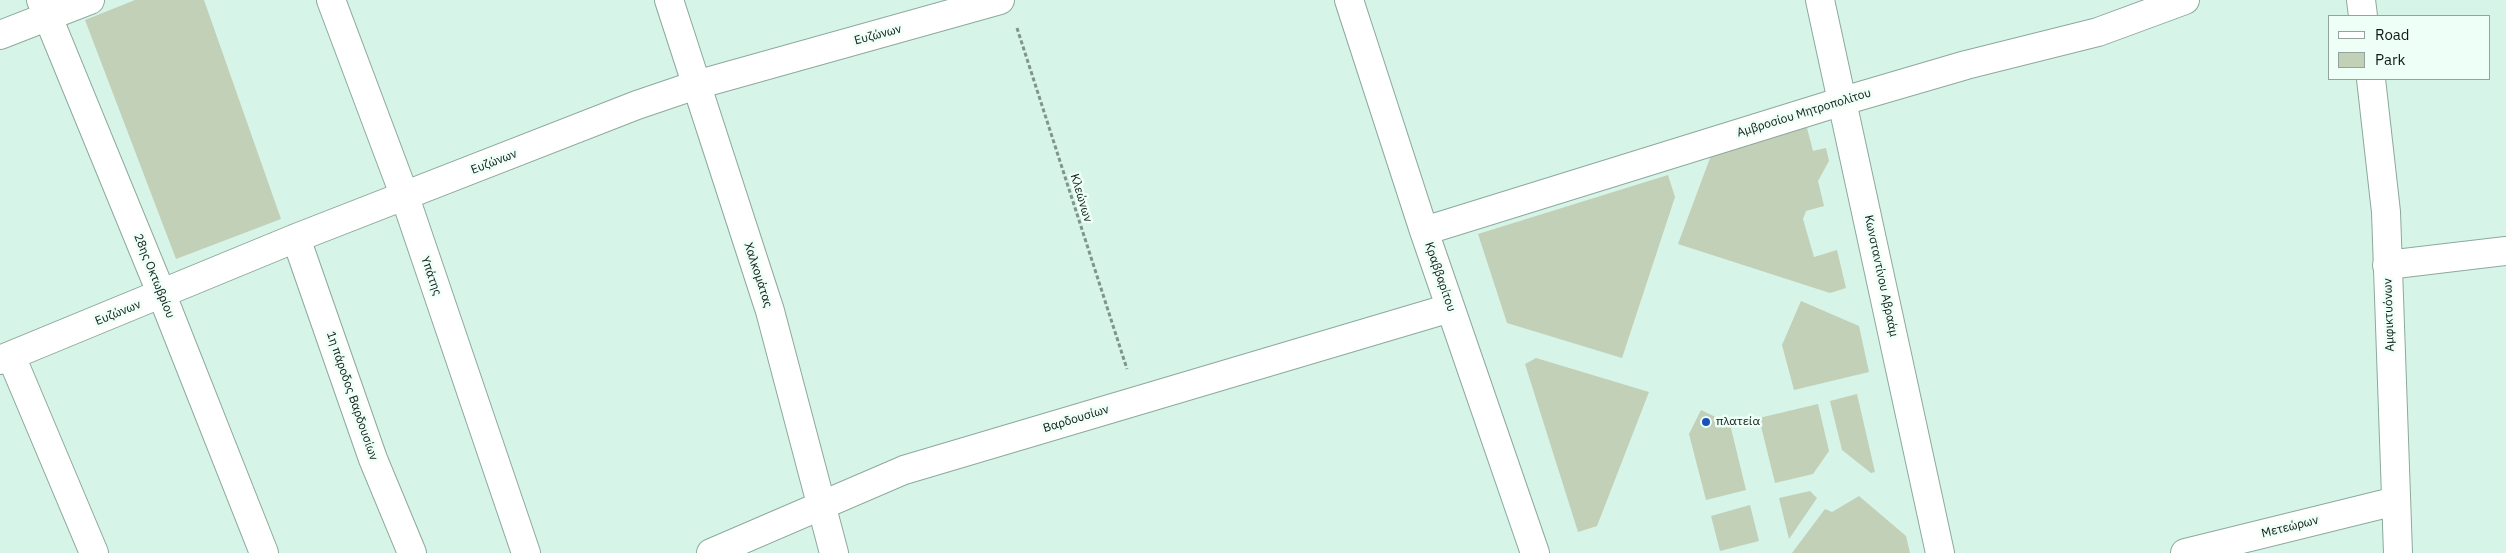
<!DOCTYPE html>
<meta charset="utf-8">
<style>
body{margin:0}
#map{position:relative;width:2506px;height:553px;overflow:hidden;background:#d7f4e8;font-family:"IBM Plex Sans",sans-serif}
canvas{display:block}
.legend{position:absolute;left:2328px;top:15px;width:162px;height:65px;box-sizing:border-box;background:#edfff7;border:1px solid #94a39d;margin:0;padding:6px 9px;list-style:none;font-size:15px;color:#0f1a16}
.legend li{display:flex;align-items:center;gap:10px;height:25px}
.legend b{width:25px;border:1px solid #94a39d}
</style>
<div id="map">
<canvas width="2506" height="553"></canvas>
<ul class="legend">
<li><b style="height:6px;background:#fff"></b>Road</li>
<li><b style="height:14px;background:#c2d0b7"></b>Park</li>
</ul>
</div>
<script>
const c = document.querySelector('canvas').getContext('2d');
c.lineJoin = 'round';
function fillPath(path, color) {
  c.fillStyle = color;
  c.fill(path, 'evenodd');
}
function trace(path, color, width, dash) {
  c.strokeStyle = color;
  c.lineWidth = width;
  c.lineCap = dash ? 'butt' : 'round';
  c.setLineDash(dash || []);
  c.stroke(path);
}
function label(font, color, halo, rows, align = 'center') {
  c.font = font + ' "IBM Plex Sans",sans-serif';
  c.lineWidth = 5;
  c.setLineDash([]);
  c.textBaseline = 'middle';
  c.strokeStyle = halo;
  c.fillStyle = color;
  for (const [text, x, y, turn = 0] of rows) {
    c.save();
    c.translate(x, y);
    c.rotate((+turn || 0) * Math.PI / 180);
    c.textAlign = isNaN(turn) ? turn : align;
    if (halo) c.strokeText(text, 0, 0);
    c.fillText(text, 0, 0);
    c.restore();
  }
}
fillPath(new Path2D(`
 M135,0H204L281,219L176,259L85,20Z
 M1806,124L1813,151L1826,148L1829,161L1818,181L1824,206L1806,211L1803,219L1814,257L1837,250L1846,288L1830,293L1678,244L1713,150Z
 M1668,175L1675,197L1622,358L1507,323L1478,234Z
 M1801,301L1859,326L1869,372L1794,390L1782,345Z
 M1536,358L1649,392L1597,526L1578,532L1525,364Z
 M1857,394L1875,472L1871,473L1842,450L1830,401Z
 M1818,404L1829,451L1813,474L1775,483L1759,418Z
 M1701,410L1730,424L1746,490L1706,500L1689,434Z
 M1810,491L1817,498L1789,539L1779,498Z
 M1859,496L1906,536L1910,553H1792L1825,509L1832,512Z
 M1750,505L1759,541L1720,551L1711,516Z`), '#c2d0b7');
const street = new Path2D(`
 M41,0L162,295L264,553
 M331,0L405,197L526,553
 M1349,0L1424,231L1535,553
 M1820,0L1940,553
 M0,35L90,0
 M1424,231L1843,101L1966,65L2098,32L2185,0
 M296,238L373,459L412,553
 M2387,265L2506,251
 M11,356L94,553
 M0,360L296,238L637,105L696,85L1000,0
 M711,553L904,470L1450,308
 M2185,553L2396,501`);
const secondary = new Path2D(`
 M669,0L770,311L834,553
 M2361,0L2363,16
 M2371,79L2386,212L2398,553`);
trace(street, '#8da99d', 30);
trace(secondary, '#8da99d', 30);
trace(new Path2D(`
 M1017,28L1127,369`), '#7f958c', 3, [4, 2.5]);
trace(street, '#fff', 28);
trace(secondary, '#fff', 28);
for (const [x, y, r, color] of [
 [1706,422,5,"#1851bd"]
]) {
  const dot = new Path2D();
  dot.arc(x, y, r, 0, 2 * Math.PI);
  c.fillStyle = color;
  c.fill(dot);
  trace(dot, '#edfff7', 2);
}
label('12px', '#0f1a16', '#edfff7', [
 ["Ευζώνων",878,35,-15],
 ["Αμβροσίου Μητροπολίτου",1804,113,-17],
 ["Ευζώνων",494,162,-21],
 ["Κλεώνων",1081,198,73],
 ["Χαλκομάτας",758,275,72],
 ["28ης Οκτωβρίου",154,276,68],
 ["Υπάτης",431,276,71],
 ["Κωνσταντίνου Αβραάμ",1881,276,78],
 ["Κραββαρίτου",1440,277,71],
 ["Ευζώνων",118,313,-22],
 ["Αμφικτυόνων",2389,315,-92],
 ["1η πάροδος Βαρδουσίων",352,396,71],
 ["Βαρδουσίων",1076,419,-17],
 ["Μετεώρων",2290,527,-14]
]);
label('12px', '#0f1a16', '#edfff7', [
 ["πλατεία",1716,422]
], 'left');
</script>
